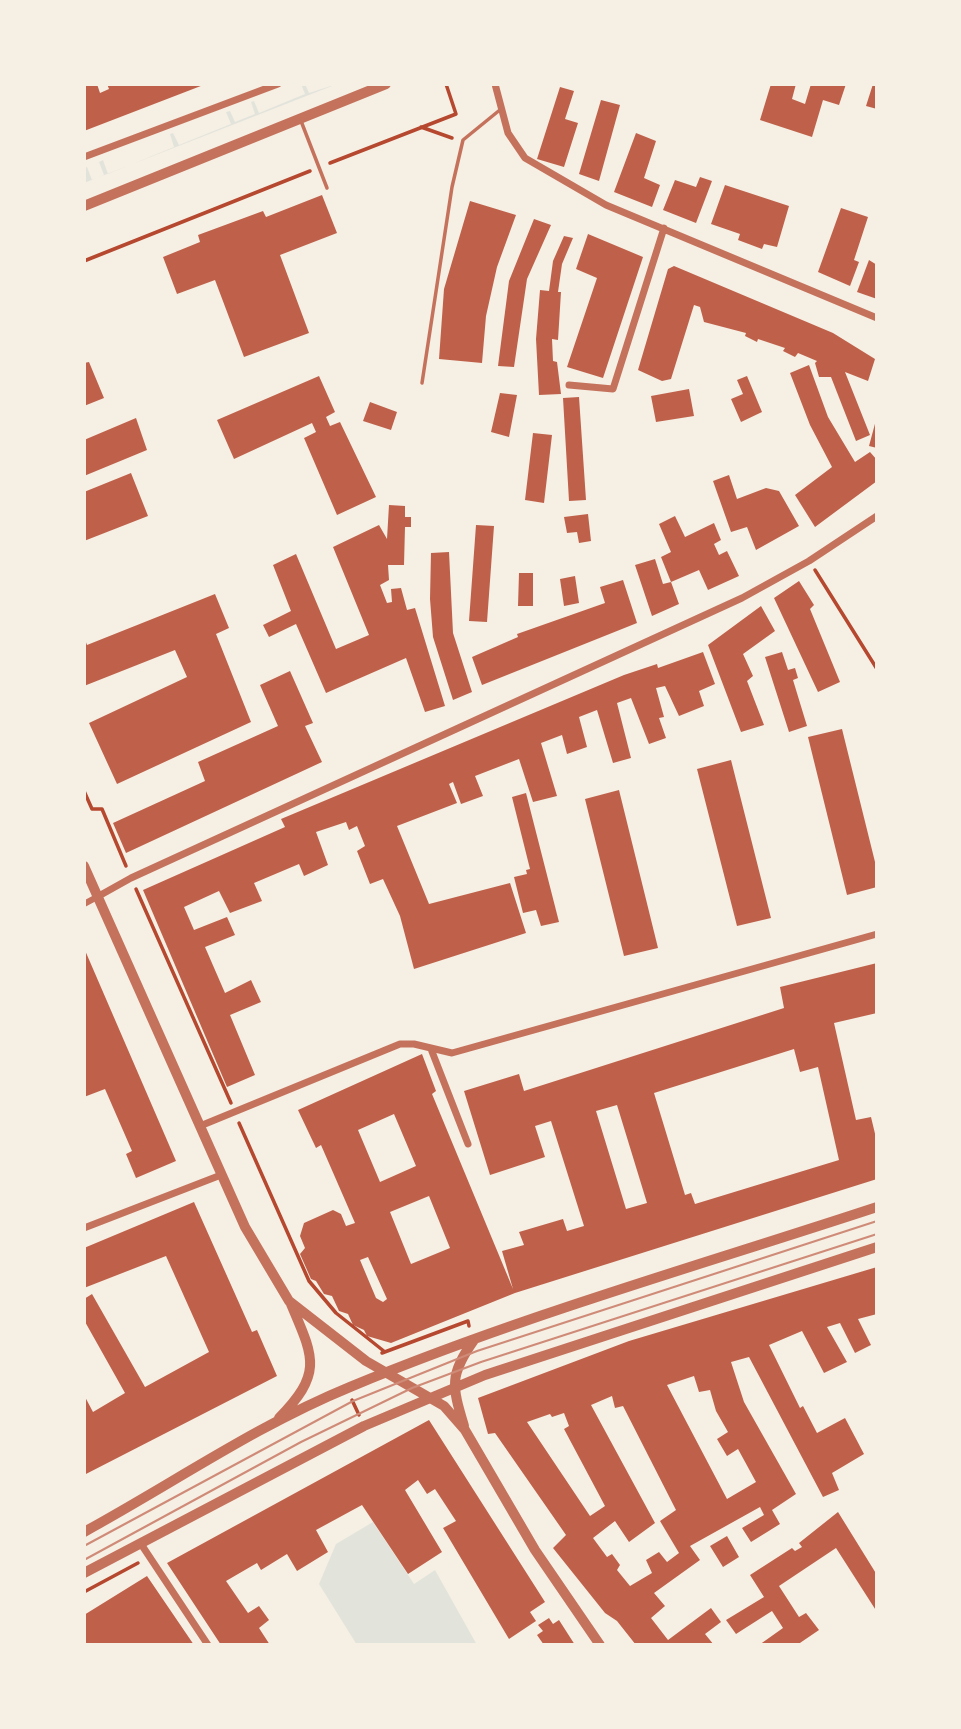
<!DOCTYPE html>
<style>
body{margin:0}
#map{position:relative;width:961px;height:1729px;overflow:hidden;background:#f6efe4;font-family:"Noto Sans",sans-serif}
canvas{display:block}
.frame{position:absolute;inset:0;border:86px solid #f6efe4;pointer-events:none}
</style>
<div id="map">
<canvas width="961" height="1729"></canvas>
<div class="frame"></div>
</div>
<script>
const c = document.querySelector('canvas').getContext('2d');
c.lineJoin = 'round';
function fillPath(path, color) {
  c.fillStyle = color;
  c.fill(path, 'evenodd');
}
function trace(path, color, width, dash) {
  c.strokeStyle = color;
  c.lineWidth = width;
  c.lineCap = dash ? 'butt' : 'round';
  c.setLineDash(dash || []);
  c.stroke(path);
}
fillPath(new Path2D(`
 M301,84H305L309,93L337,84L84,183V168L87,167L92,180L104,175L99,162L103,160L108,174L174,147L170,134L173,133L179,145L231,124L226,112L230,111L235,122L255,114L251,102L254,101L259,113L305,94Z
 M373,1522L414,1584L435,1570L477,1645H357L319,1584L336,1544Z`), '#e2e4dc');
fillPath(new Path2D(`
 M84,84H97L100,93L109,89L107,84H206L84,131Z
 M771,84H796L792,99L805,104L811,84H846L839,105L823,100L812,137L760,120Z
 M873,84H877V109L866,106Z
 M560,87L574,91L565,119L578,123L564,167L537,159Z
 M601,100L620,105L599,181L579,174Z
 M636,133L656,141L644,178L660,185L652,207L614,192Z
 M700,177L712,181L696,223L663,210L675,180L696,187Z
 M725,185L789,206L777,247L764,244L762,249L738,240L740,234L711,224Z
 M322,195L337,233L280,255L309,333L244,357L215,280L177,294L163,257L200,242L198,235L263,211L266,217Z
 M470,201L516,215L497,267L486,316L482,363L439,359L444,289Z
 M841,208L868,217L854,260L859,262L850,286L818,272Z
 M534,219L551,225L527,279L514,367L498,366L509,281Z
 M588,234L643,257L603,378L567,367L597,278L576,269Z
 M564,236L573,238L562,264L558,292H561L558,340L552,339L553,361L557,362L561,394L539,395L536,339L540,290L549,291L553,261Z
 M869,260L877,265V299L857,292Z
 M674,266L833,333L875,359L868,381L845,372L870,435L856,441L831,377H819L815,363L817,361L798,353L795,357L783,351L785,348L758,339L757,342L745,336L746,333L704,322L700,307L694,305L671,379L662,381L638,370L668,269Z
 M89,362L104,398L84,406V363Z
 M809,365L828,417L855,462L870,452L877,460V481L815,527L795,495L832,467L810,425L790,373Z
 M319,376L335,412L326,417L330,426L340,422L376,497L337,515L304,438L316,432L312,423L234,459L217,420Z
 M747,376L762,412L741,422L731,399L743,394L737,380Z
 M689,389L694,416L656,422L651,396Z
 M500,393L517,395L509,437L491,432Z
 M579,397L586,500L569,501L563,398Z
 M370,402L397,412L391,430L363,421Z
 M136,418L147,450L84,476V440Z
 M876,420H877V448L869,446Z
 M533,433L552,435L544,503L525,500Z
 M131,473L148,516L84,541V492Z
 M729,475L737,499L766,488L779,491L799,526L756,550L747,527L731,532L713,481Z
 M389,505L405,506V517H411V527H405L404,565H388L389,580L380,585L387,603L392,602L391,589L401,588L407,610L415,608L445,706L425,712L406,658L326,693L296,624L269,637L263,625L291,611L273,565L296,554L336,649L369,635L333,547L379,525L387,539Z
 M588,514L591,541L579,543L577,532L567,533L564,517Z
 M675,516L685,537L714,523L721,540L714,544L719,555L727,551L739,576L708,590L699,570L671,582L661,557L671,552L659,524Z
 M476,525L494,526L487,622L469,621Z
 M449,552L453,633L472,692L453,700L433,637L430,599L431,553Z
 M655,559L663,584L671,582L679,604L652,616L635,565Z
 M519,573H533V606H518Z
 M575,576L579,603L564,606L560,579Z
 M623,580L637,623L482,685L472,657L518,637L517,634L605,603L600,587Z
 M799,581L814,605L810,609L840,682L818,692L774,598Z
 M215,594L229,628L216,634L251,722L117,784L89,723L187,677L175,650L84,686V637L87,645Z
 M761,606L775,631L743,654L753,676L747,681L764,725L741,732L708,645Z
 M703,652L715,684L699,691L704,706L679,716L665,686L656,688L664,717L659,718L666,738L649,744L631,698L617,703L631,758L613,763L597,710L579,717L587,747L567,754L562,735L541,743L557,796L533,802L519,759L475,776L483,796L461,804L453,782L449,784L457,803L397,826L429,904L510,883L526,933L414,969L400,916L383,879L370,884L357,851L365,846L357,826L349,830L346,822L316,832L328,865L304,876L299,864L254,883L262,901L230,913L219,891L184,907L194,930L227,917L235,935L205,947L225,993L251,980L261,1002L230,1015L255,1075L227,1087L143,890L285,827L281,819L624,675L657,664L658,668Z
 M782,652L788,670L795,668L798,678L793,680L807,726L789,732L765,657Z
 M290,671L313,723L305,726L322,762L126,853L113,823L205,781L198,762L278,726L260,685Z
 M842,729L877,870V887L847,895L808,737Z
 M731,760L771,918L737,926L697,769Z
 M619,790L658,948L624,956L585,799Z
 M526,793L559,922L541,926L536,910L523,913L514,877L527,874L526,870L530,869L512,797Z
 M84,948L176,1161L136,1178L126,1154L132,1151L105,1089L84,1097Z
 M877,963V1013L834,1023L856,1120L871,1117L877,1142V1179L515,1293L391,1343L367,1336L364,1330L353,1325L348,1314L339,1311L332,1296L324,1294L316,1281L311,1279L300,1254L305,1248L300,1236L304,1223L333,1210L341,1214L346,1226L355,1223L321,1145L316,1148L298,1110L422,1054L436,1091L432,1094L513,1289L502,1251L524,1245L519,1232L563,1219L567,1231L584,1226L551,1121L535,1126L545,1157L490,1175L464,1091L519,1074L524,1091L784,1008L780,987ZM794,1049L800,1072L818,1067L839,1160L695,1204L691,1193L685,1195L654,1093ZM617,1105L647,1203L626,1209L596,1111ZM394,1114L416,1166L380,1182L358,1130ZM429,1196L450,1248L411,1264L390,1212ZM368,1257L387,1299L383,1302L376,1298L360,1260Z
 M194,1202L252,1332L257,1330L277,1376L84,1475V1395L93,1412L125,1393L84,1320V1299L92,1294L145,1387L209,1352L166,1256L84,1288V1248Z
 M877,1267V1314L858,1319L871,1345L855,1353L840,1323L827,1327L847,1362L824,1373L802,1331L769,1345L800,1408L803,1406L817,1433L845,1418L864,1454L832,1473L839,1490L823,1497L749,1357L731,1362L744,1402L796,1494L772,1510L780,1524L751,1542L742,1528L764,1515L760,1507L690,1546L700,1560L654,1593L665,1606L651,1618L668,1640L711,1608L721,1622L705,1634L714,1645H636L617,1621L605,1613L553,1548L566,1535L495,1433L488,1434L478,1398L629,1341ZM694,1376L699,1392L710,1390L716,1411L728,1432L717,1439L727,1456L738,1449L756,1482L727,1499L667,1385ZM612,1396L615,1408L623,1406L676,1510L660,1521L679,1553L667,1562L659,1552L646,1560L652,1573L630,1586L617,1570L620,1565L612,1554L607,1557L593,1538L615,1521L629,1542L655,1523L591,1405ZM564,1413L569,1426L564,1429L605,1506L590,1516L527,1422L550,1414L552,1417Z
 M429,1420L545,1602L530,1612L536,1621L509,1639L443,1528L456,1521L435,1489L427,1494L418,1480L405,1490L442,1552L408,1574L362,1505L316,1530L328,1552L297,1571L287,1554L261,1570L257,1563L226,1581L248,1613L259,1606L269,1620L259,1628L270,1645H221L167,1563Z
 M838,1512L877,1575V1612L836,1548L779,1586L799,1617L806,1613L819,1630L797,1645H759L783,1628L772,1611L736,1634L726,1620L764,1597L750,1575L792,1548L795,1551L802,1547L799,1543Z
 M727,1536L739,1557L723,1567L710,1546Z
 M147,1576L194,1645H84V1615Z
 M549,1618L553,1624L559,1620L575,1645H544L537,1635L543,1631L538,1625Z`), '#bf614a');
trace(new Path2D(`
 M421,127L452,138
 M330,163L456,114L446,84
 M84,261L310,171
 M815,570L877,669
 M84,791L92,809H102L126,866
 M136,889L231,1103
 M239,1123L309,1281L336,1313L385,1352
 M382,1353L468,1321L469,1326
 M352,1400L359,1415
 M84,1592L138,1563`), '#b5482f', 3.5);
trace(new Path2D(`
 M301,121L327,188
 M422,383L452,187L463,140L501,109`), '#c5725c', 3.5);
trace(new Path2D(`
 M84,904L97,897`), '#c5725c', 6);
trace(new Path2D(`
 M495,84L508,133L525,158L606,205L877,318
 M84,157L278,84
 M569,385L613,389L664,228
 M97,897L131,878L742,598L809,561L877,516
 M431,1049L468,1144
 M200,1126L400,1044H414L452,1053L877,934
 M84,1228L221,1175
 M141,1544L208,1645`), '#c5725c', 7);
trace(new Path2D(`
 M84,206L386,84
 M84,866L245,1227L289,1301L366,1361L444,1406L465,1430L535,1550L600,1645
 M279,1418C323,1373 314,1358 291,1304
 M464,1426C452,1386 449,1375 474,1340
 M84,1532C172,1484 257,1425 350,1387C521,1316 701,1265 877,1207
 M84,1573L364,1426L485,1375L877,1247`), '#c5725c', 10);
trace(new Path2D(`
 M84,1546L353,1401L477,1351L877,1221
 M84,1560L301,1442L412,1388L481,1362L877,1234`), '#cf8b77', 2);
</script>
